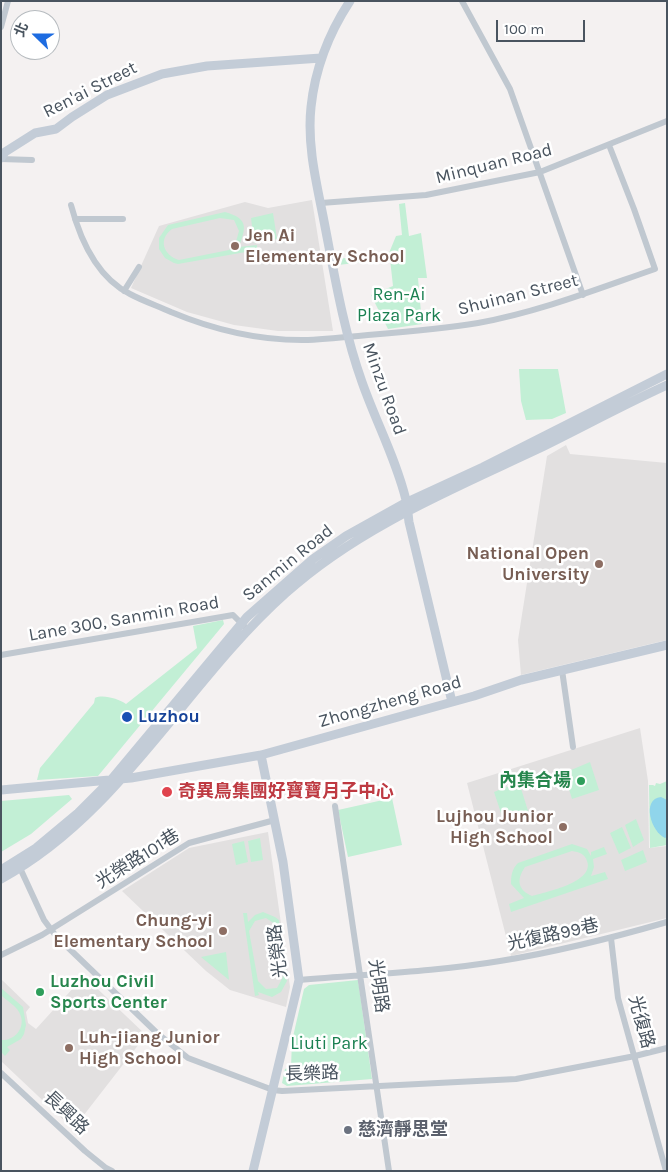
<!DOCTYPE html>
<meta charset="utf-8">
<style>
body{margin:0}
#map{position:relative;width:668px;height:1172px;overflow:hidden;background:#f4f1f1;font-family:Karla,"Noto Sans TC",sans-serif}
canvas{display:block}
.frame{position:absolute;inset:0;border:2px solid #49545f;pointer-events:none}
.north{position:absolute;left:10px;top:10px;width:50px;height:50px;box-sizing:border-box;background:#fff;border:1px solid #b6bbbf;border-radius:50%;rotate:292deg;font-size:14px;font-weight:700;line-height:20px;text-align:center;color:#49545f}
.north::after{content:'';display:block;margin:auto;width:18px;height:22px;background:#1e6ce1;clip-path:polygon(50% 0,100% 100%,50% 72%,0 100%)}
.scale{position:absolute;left:496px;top:20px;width:89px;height:22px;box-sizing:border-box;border:2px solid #49545f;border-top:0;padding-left:6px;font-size:15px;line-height:18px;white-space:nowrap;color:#49545f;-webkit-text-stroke:4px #fff;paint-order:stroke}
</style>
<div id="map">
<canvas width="668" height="1172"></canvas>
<div class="frame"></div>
<div class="north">北</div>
<div class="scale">100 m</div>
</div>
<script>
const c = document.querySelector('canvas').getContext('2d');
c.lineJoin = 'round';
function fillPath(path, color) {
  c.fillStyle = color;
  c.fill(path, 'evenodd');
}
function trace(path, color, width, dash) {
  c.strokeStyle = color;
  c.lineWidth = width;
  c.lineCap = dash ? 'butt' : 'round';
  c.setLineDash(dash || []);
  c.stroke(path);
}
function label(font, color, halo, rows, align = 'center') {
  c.font = font + ' Karla,"Noto Sans TC",sans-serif';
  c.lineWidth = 5;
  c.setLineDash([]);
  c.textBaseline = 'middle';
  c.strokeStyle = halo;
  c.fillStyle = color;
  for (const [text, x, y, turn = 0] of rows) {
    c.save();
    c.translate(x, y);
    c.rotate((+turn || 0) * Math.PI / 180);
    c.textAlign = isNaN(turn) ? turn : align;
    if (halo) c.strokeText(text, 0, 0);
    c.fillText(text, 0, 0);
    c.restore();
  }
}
fillPath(new Path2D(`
 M312,200L333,331H278L234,325L187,312L131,288L159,226L245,202L268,208Z
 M566,445L570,454L667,463V640L521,675L518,640L547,456Z
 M640,728L648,781L649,848L667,846V918L511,956L467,783Z
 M268,832L290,987L286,1007L230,990L206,971L122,891L189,848Z
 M84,976L146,1035L73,1129L1,1061V979L30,1007L26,1012L28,1023L36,1029Z`), '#e2e0e0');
fillPath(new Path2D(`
 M405,203L409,236L421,233L427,278H418L422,324L388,329L371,295L393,286L390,259L338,265L337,259L389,253L396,236L402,235L399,204Z
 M225,212C249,219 246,227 239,247L257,245V250L178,264L174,263L165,258L159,249V238L168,225ZM220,218L234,220L239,231L235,245L229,250L179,260C163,255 158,239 172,229Z
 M273,213L277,239L254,243L251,218Z
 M519,369H558L566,413L552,419L526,420L521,401Z
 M223,620L224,624L98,776L37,780L40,768L94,703L95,698C103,694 119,699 126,704L197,648L193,626Z
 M590,762L599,790L572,799L564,773Z
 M667,781V845L650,848L649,785H653L655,786L656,783L660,784Z
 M519,782L529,814L504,822L494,792Z
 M69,795L72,799L31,834L1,852V801Z
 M392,798L402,845L348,857L338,810Z
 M636,819L644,840L633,847L625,825Z
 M622,827L631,848L619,854L610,833Z
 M260,838L263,860L251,862L248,841Z
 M244,841L248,862L236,865L232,844Z
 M572,844L587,849L591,856V852L604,847L607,854L593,859L594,867L591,876L605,872L608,879L511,912L509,904L524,898L511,884C511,875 512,869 518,863ZM572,851C579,852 585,854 587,861C595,882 546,892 532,896C518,890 516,880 525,867Z
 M643,850L647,862L625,871L621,860Z
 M263,912L275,917L279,920L287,981L281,992L272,997L258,992L259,995L255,996L243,913H247L248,922L255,915ZM266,918L275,924L283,977L277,988L266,989L258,981L249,931L255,921Z
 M226,952L229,980L201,957Z
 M358,980L372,1079L287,1086L282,1083L285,1069L291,1067L292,1041L304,989L309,985Z
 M1,988L23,1007L26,1025L24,1034L21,1039L7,1047L10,1050L5,1056L1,1052V1040C16,1041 27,1026 19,1012C16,1006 6,1000 1,995Z`), '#c2efd5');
fillPath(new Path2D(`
 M661,797L667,800V837L665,838C651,832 641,799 661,797Z`), '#90d5eb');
trace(new Path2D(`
 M462,1L510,89L583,295
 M1,27L8,1
 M1,159L32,160
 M321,203L426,195L540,172L667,121
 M71,205C80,239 96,277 130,294C143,301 158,306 171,312C214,330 261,341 308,340C328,339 348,337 368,335C405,332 442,329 478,323C539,312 597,289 655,269L634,209L609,145
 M75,219H123
 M124,291L139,267
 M1,655L233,615L245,627
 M562,670L573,747
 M335,806L389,1171
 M20,868L44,920L56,936L157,1033L188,1058L273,1090L282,1091L516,1079L635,1056L667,1048
 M611,938L618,998L666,1171
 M1,955L42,935L189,843L275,820
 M299,980C366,974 434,972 500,961C556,952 612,938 667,922
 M1,1073L85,1151L106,1168L112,1171`), '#c0c8d0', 6);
trace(new Path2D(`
 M350,1C329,33 315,69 311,107C307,144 316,181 323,216C334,272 343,329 362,382C376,422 396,459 406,500C408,507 408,515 409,522L452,702
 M1,158L5,152L35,133L56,129L72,117L107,95L162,74L207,66L321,58
 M1,790L131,778L261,755L474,696L521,680L667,645
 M1,870L36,848L78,813L111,780L247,617L313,559L346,536L407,502L483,467L667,374
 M1,879C121,814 186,682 286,593C358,528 451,490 538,449C581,428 623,405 667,385
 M253,1171L299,980L283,862L261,755`), '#c3ccd7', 9);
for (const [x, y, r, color] of [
 [235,246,5,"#8d6e63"],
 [599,564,5,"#8d6e63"],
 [127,717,6,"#1a4fb4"],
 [581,781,5,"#2e9e5b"],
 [167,792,6,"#e0444e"],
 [563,827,5,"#8d6e63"],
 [223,931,5,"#8d6e63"],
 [40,992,5,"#2e9e5b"],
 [69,1048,5,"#8d6e63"],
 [348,1130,5,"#6b7280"]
]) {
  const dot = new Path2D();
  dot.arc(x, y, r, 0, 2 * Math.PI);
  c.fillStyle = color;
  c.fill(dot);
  trace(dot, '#fff', 2);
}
label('18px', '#49545f', '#fff', [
 ["Ren'ai Street",90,90,-27],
 ["Minquan Road",494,164,-14],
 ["Shuinan Street",518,295,-14],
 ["Minzu Road",384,389,70],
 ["Sanmin Road",288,563,-39],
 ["Lane 300, Sanmin Road",124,619,-10],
 ["Zhongzheng Road",390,702,-16],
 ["光榮路101巷",138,859,-32],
 ["光復路99巷",553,935,-12],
 ["光榮路",278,951,-97],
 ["光明路",378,986,82],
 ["光復路",641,1022,75],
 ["長樂路",312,1074,-2],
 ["長興路",66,1113,43]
]);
label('bold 18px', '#785e54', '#fff', [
 ["Jen Ai",245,236,"left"],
 ["Elementary School",245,257,"left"],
 ["National Open",589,554],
 ["University",589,575],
 ["Lujhou Junior",553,817],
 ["High School",553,838],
 ["Chung-yi",213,921],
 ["Elementary School",213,942],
 ["Luh-jiang Junior",79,1038,"left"],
 ["High School",79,1059,"left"]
], 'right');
label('18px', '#1a8051', '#fff', [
 ["Ren-Ai",399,295],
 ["Plaza Park",399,316],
 ["Liuti Park",329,1044]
]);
label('bold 18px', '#164399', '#fff', [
 ["Luzhou",138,717]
], 'left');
label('bold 18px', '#27864d', '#fff', [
 ["內集合場",571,781],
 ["Luzhou Civil",50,982,"left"],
 ["Sports Center",50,1003,"left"]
], 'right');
label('bold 18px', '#be3a42', '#fff', [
 ["奇異鳥集團好寶寶月子中心",178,792]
], 'left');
label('bold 18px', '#5b616d', '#fff', [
 ["慈濟靜思堂",358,1130]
], 'left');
</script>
